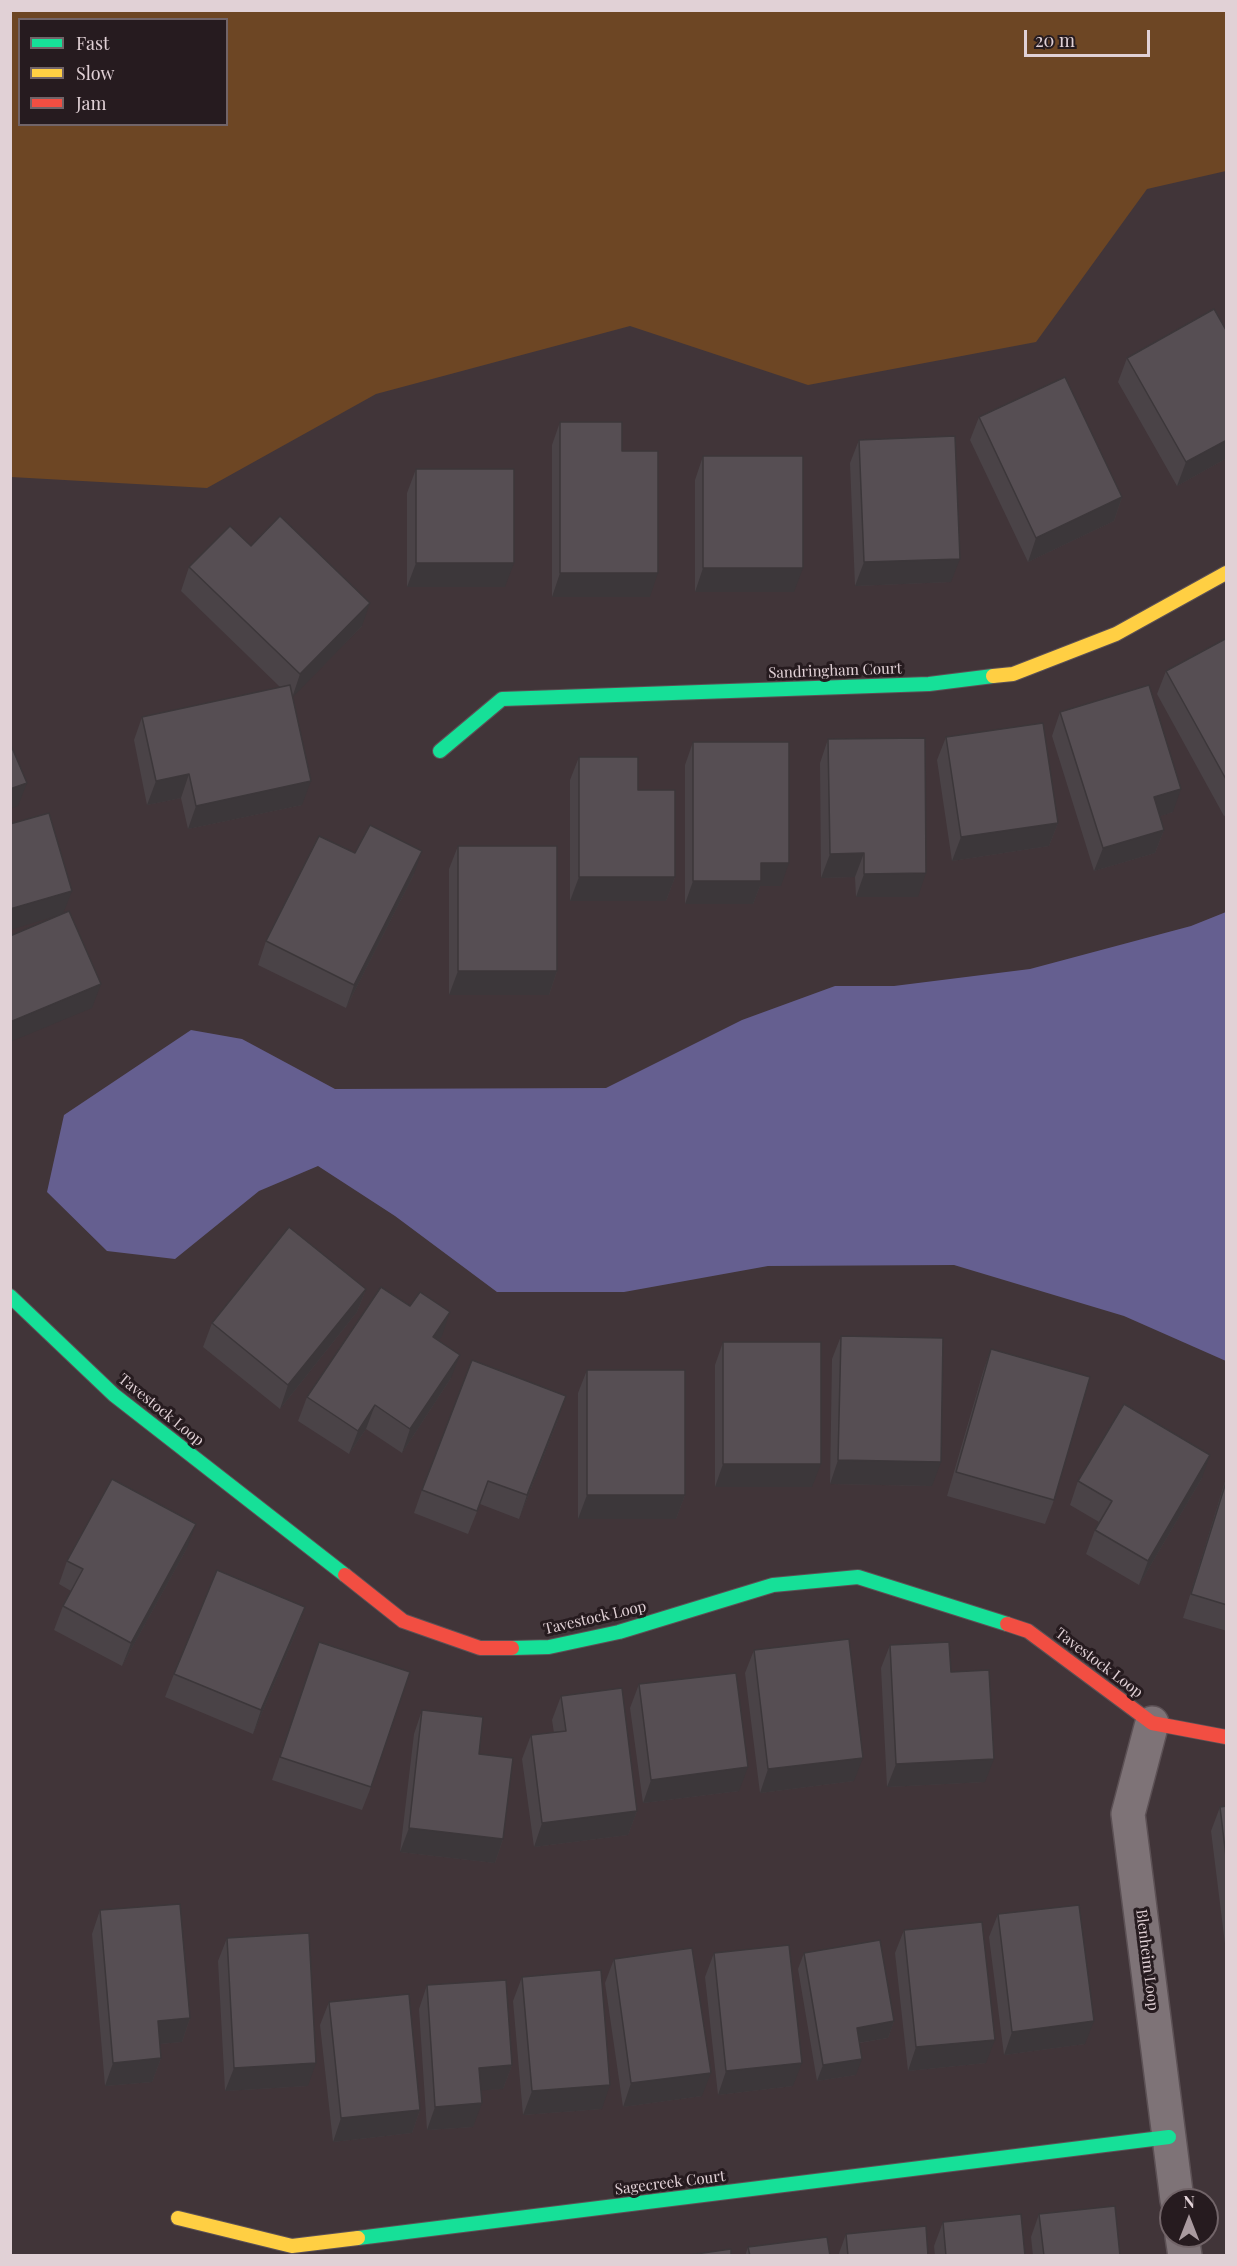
<!DOCTYPE html>
<style>
body{margin:0}
#map{position:relative;width:1237px;height:2266px;overflow:hidden;background:#413539;font-family:"Playfair Display",serif}
canvas{display:block}
.frame{position:absolute;inset:0;border:12px solid #e1d1d6;pointer-events:none}
.legend{position:absolute;left:18px;top:18px;width:210px;height:108px;box-sizing:border-box;background:#261b1f;border:2px solid #716468;margin:0;padding:8px 10px;list-style:none;font-size:18px;color:#e1d1d6}
.legend li{display:flex;align-items:center;gap:12px;height:30px}
.legend b{width:30px;border:2px solid #716468}
.north{position:absolute;left:1159px;top:2188px;width:60px;height:60px;box-sizing:border-box;background:#261b1f;border:2px solid #716468;border-radius:50%;rotate:0deg;font-size:16px;font-weight:700;line-height:24px;text-align:center;color:#e1d1d6}
.north::after{content:'';display:block;margin:auto;width:21px;height:27px;background:#a99a9f;clip-path:polygon(50% 0,100% 100%,50% 72%,0 100%)}
.scale{position:absolute;left:1024px;top:30px;width:126px;height:27px;box-sizing:border-box;border:3px solid #e1d1d6;border-top:0;padding-left:8px;font-size:18px;line-height:21px;white-space:nowrap;color:#e1d1d6;-webkit-text-stroke:4px #261b1f;paint-order:stroke}
</style>
<div id="map">
<canvas width="1237" height="2266"></canvas>
<div class="frame"></div>
<ul class="legend">
<li><b style="height:8px;background:#16e098"></b>Fast</li>
<li><b style="height:8px;background:#ffcf43"></b>Slow</li>
<li><b style="height:8px;background:#f24e42"></b>Jam</li>
</ul>
<div class="north">N</div>
<div class="scale">20 m</div>
</div>
<script>
const c = document.querySelector('canvas').getContext('2d');
c.lineJoin = 'round';
function fillPath(path, color) {
  c.fillStyle = color;
  c.fill(path, 'evenodd');
}
function trace(path, color, width, dash) {
  c.strokeStyle = color;
  c.lineWidth = width;
  c.lineCap = dash ? 'butt' : 'round';
  c.setLineDash(dash || []);
  c.stroke(path);
}
function label(font, color, halo, rows, align = 'center') {
  c.font = font + ' "Playfair Display",serif';
  c.lineWidth = 6;
  c.setLineDash([]);
  c.textBaseline = 'middle';
  c.strokeStyle = halo;
  c.fillStyle = color;
  for (const [text, x, y, turn = 0] of rows) {
    c.save();
    c.translate(x, y);
    c.rotate((+turn || 0) * Math.PI / 180);
    c.textAlign = isNaN(turn) ? turn : align;
    if (halo) c.strokeText(text, 0, 0);
    c.fillText(text, 0, 0);
    c.restore();
  }
}
fillPath(new Path2D(`
 M10,11H1226V171L1147,189L1036,342L808,385L630,326L376,394L207,488L11,477ZM20,20H226V124H20Z`), '#6d4624');
fillPath(new Path2D(`
 M1226,912V1361L1124,1316L954,1265L768,1266L624,1292H497L395,1216L318,1166L259,1191L175,1259L107,1251L47,1192L64,1115L191,1030L242,1039L335,1089L606,1088L742,1020L835,986H894L1030,969L1191,926Z`), '#655f90');
const street = new Path2D(`
 M1152,1723L1128,1814L1177,2200
 M1182,2236L1185,2256`);
const fast = new Path2D(`
 M440,751L502,699L929,684L993,676
 M10,1296L114,1395L345,1575
 M512,1648L549,1647L619,1632L773,1585L858,1577L1007,1624
 M358,2238L1169,2137`);
const slow = new Path2D(`
 M993,676L1013,674L1116,634L1226,573
 M178,2218L292,2246L358,2238`);
const jam = new Path2D(`
 M345,1575L403,1621L480,1648H512
 M1007,1624L1028,1631L1152,1723L1226,1737`);
trace(street, '#5c5155', 36);
trace(fast, '#5c5155', 16);
trace(slow, '#5c5155', 16);
trace(jam, '#5c5155', 16);
trace(street, '#7e7377', 33);
trace(fast, '#16e098', 14);
trace(slow, '#ffcf43', 14);
trace(jam, '#f24e42', 14);
fillPath(new Path2D(`
 M1227,332V458L1177,486L1118,382L1127,358Z
 M979,417L1122,497L1114,521L1028,562L970,440Z
 M560,422L622,451L650,597H552V445Z
 M859,440L951,582L855,586L850,463Z
 M703,456L794,592H695V480Z
 M416,469L505,587H407V493Z
 M251,546L362,626L292,697L302,805L188,829L181,798L147,805L134,740L142,717L280,687L181,591L189,567Z
 M1227,638V815L1224,816L1157,694L1166,671Z
 M1060,712L1173,812L1160,816L1164,830L1155,853L1094,871L1052,736Z
 M946,737L1058,823L1049,846L952,861L937,760Z
 M828,739L918,897H856L855,877L821,878L820,763Z
 M693,742L781,886H760L753,904H685V765Z
 M579,757L638,790L675,877L666,901H570V780Z
 M458,846L557,971L549,995H449V869Z
 M355,853L414,874L346,1008L258,965L266,941Z
 M366,1289L357,1312L280,1409L203,1347L212,1323Z
 M442,1336L438,1341L451,1378L402,1453L366,1429L349,1454L298,1421L307,1397Z
 M841,1336L932,1486L830,1484L832,1359Z
 M723,1342L812,1487H715V1365Z
 M991,1349L1054,1500L1045,1524L947,1496L983,1372Z
 M587,1370L685,1495L676,1519H578V1393Z
 M558,1420L519,1519L480,1504L468,1534L414,1513L422,1490Z
 M1227,1475V1631L1183,1618Z
 M1202,1478L1139,1585L1086,1554L1095,1530L1099,1522L1070,1505L1078,1481Z
 M187,1548L122,1666L54,1630L63,1606L71,1591L59,1584L67,1561Z
 M305,1607L297,1630L253,1734L165,1697L174,1674Z
 M319,1642L371,1787L362,1810L272,1780Z
 M890,1645L951,1672L985,1782L887,1787L881,1668Z
 M754,1650L854,1781L760,1793L745,1673Z
 M639,1684L739,1791L643,1803L630,1708Z
 M561,1696L637,1811L628,1835L534,1847L522,1759L531,1735L554,1733L552,1720Z
 M422,1710L479,1754L503,1839L495,1863L400,1852L414,1734Z
 M1227,1806V1944H1225L1211,1831L1220,1807Z
 M100,1910L190,2018L182,2042L160,2044L161,2058L152,2082L105,2086L92,1934Z
 M998,1914L1085,2044L1004,2055L989,1937Z
 M904,1930L986,2063L908,2071L895,1953Z
 M227,1938L308,2086L225,2091L218,1961Z
 M714,1953L793,2086L718,2095L705,1977Z
 M804,1953L894,2021L888,2038L859,2043L856,2075L817,2081L798,1969Z
 M614,1959L702,2096L623,2107L605,1983Z
 M522,1977L602,2109L523,2115L513,2001Z
 M427,1985L512,2065L503,2089L481,2090L473,2127L427,2130L419,2009Z
 M329,2002L420,2110L412,2133L333,2142L320,2025Z
 M1039,2214L1120,2256H1033L1031,2237Z
 M943,2222L1025,2256H935L934,2246Z
 M846,2234L928,2256H838Z
 M748,2247L830,2256H745Z`), '#4a4347');
fillPath(new Path2D(`
 M1227,440V458L1177,486L1186,462Z
 M1122,497L1114,521L1028,562L1036,538Z
 M960,559L951,582L855,586L864,562Z
 M416,563H514L505,587H407Z
 M703,568H803L794,592H695Z
 M560,573H658L650,597H552Z
 M370,603L362,626L292,698L300,674Z
 M189,774L181,798L147,805L156,781Z
 M311,781L302,805L188,829L196,806Z
 M27,783L18,806L10,809V789Z
 M1181,789L1173,812L1145,821L1154,797Z
 M1058,823L1049,846L952,861L961,837Z
 M1164,830L1155,853L1094,871L1103,848Z
 M422,851L414,874L346,1008L354,985Z
 M864,853L855,877L821,878L830,854Z
 M761,863H789L781,886H760L753,904H685L693,881Z
 M926,873L918,897H856L864,874Z
 M579,877H675L666,901H570Z
 M72,891L63,914L10,930V909Z
 M458,971H557L549,995H449Z
 M101,984L92,1008L10,1042V1022Z
 M366,1289L357,1312L280,1409L288,1385Z
 M450,1312L442,1336L425,1361L433,1337Z
 M460,1355L451,1378L402,1453L410,1429Z
 M566,1396L558,1420L519,1519L527,1495Z
 M375,1405L366,1429L349,1454L358,1431Z
 M1210,1455L1202,1478L1139,1585L1148,1561Z
 M838,1460L941,1462L932,1486L830,1484Z
 M723,1464H821L812,1487H715Z
 M587,1495H685L676,1519H578Z
 M196,1524L187,1548L122,1666L131,1643Z
 M305,1607L297,1630L253,1734L261,1710Z
 M863,1758L854,1781L760,1793L768,1769Z
 M994,1759L985,1782L887,1787L896,1764Z
 M748,1767L739,1791L643,1803L651,1780Z
 M637,1811L628,1835L534,1847L542,1823Z
 M409,1828L503,1839L495,1863L400,1852Z
 M190,2018L182,2042L149,2045L158,2021Z
 M894,2021L888,2038L851,2044L857,2028Z
 M1094,2021L1085,2044L1004,2055L1012,2032Z
 M995,2040L986,2063L908,2071L916,2047Z
 M161,2058L152,2082L105,2086L113,2063Z
 M862,2059L856,2075L817,2081L823,2065Z
 M316,2063L308,2086L225,2091L234,2068Z
 M802,2063L793,2086L718,2095L726,2071Z
 M512,2065L503,2089L471,2091L479,2068Z
 M711,2073L702,2096L623,2107L631,2083Z
 M610,2085L602,2109L523,2115L532,2091Z
 M482,2103L473,2127L427,2130L435,2107Z
 M420,2110L412,2133L333,2142L341,2118Z`), '#3c373a');
const building = new Path2D(`
 M1214,309L1227,332V440L1186,462L1127,358Z
 M1065,377L1122,497L1036,538L979,417Z
 M560,422H622V451H658V573H560Z
 M955,436L960,559L864,562L859,440Z
 M703,456H803V568H703Z
 M416,469H514V563H416Z
 M280,516L370,603L300,674L189,567L230,526L251,546Z
 M1227,638V781L1166,671Z
 M290,685L311,781L196,806L189,774L156,781L142,717Z
 M1149,685L1181,789L1154,797L1164,830L1103,848L1060,712Z
 M1043,723L1058,823L961,837L946,737Z
 M925,738L926,873L864,874V853L830,854L828,739Z
 M693,742H789V863H761V881H693Z
 M10,743L27,783L10,789Z
 M579,757H638V790H675V877H579Z
 M49,813L72,891L10,909V824Z
 M370,825L422,851L354,985L266,941L319,836L355,853Z
 M458,846H557V971H458Z
 M69,911L101,984L10,1022V936Z
 M289,1227L366,1289L288,1385L212,1323Z
 M381,1287L410,1306L420,1292L450,1312L433,1337L460,1355L410,1429L375,1405L358,1431L307,1397Z
 M841,1336L943,1338L941,1462L838,1460Z
 M723,1342H821V1464H723Z
 M991,1349L1090,1377L1054,1500L956,1472Z
 M472,1360L566,1396L527,1495L488,1481L477,1511L422,1490Z
 M587,1370H685V1495H587Z
 M1124,1404L1210,1455L1148,1561L1095,1530L1112,1501L1078,1481Z
 M112,1479L196,1524L131,1643L63,1606L83,1569L67,1561Z
 M1227,1479V1605L1191,1594Z
 M217,1570L305,1607L261,1710L174,1674Z
 M849,1639L863,1758L768,1769L754,1650Z
 M319,1642L410,1672L371,1787L280,1757Z
 M949,1642L951,1672L989,1670L994,1759L896,1764L890,1645Z
 M736,1673L748,1767L651,1780L639,1684Z
 M622,1688L637,1811L542,1823L531,1735L566,1731L561,1696Z
 M422,1710L483,1717L479,1754L513,1758L503,1839L409,1828Z
 M1227,1806V1865L1220,1807Z
 M180,1904L190,2018L158,2021L161,2058L113,2063L100,1910Z
 M1079,1905L1094,2021L1012,2032L998,1914Z
 M982,1922L995,2040L916,2047L904,1930Z
 M309,1933L316,2063L234,2068L227,1938Z
 M880,1940L894,2021L857,2028L862,2059L823,2065L804,1953Z
 M789,1945L802,2063L726,2071L714,1953Z
 M692,1948L711,2073L631,2083L614,1959Z
 M601,1970L610,2085L532,2091L522,1977Z
 M506,1980L512,2065L479,2068L482,2103L435,2107L427,1985Z
 M409,1994L420,2110L341,2118L329,2002Z
 M1115,2206L1120,2256H1044L1039,2214Z
 M1021,2214L1025,2256H946L943,2222Z
 M926,2226L928,2256H848L846,2234Z
 M827,2237L830,2256H750L748,2247Z
 M731,2249V2256H682Z`);
fillPath(building, '#564e53');
trace(building, '#3c373a', 1.5);
label('15px', '#e1d1d6', '#261b1f', [
 ["Sandringham Court",835,671,-2],
 ["Tavestock Loop",161,1410,39],
 ["Tavestock Loop",595,1618,-13],
 ["Tavestock Loop",1099,1663,37],
 ["Blenheim Loop",1147,1960,83],
 ["Sagecreek Court",670,2183,-7]
]);
</script>
